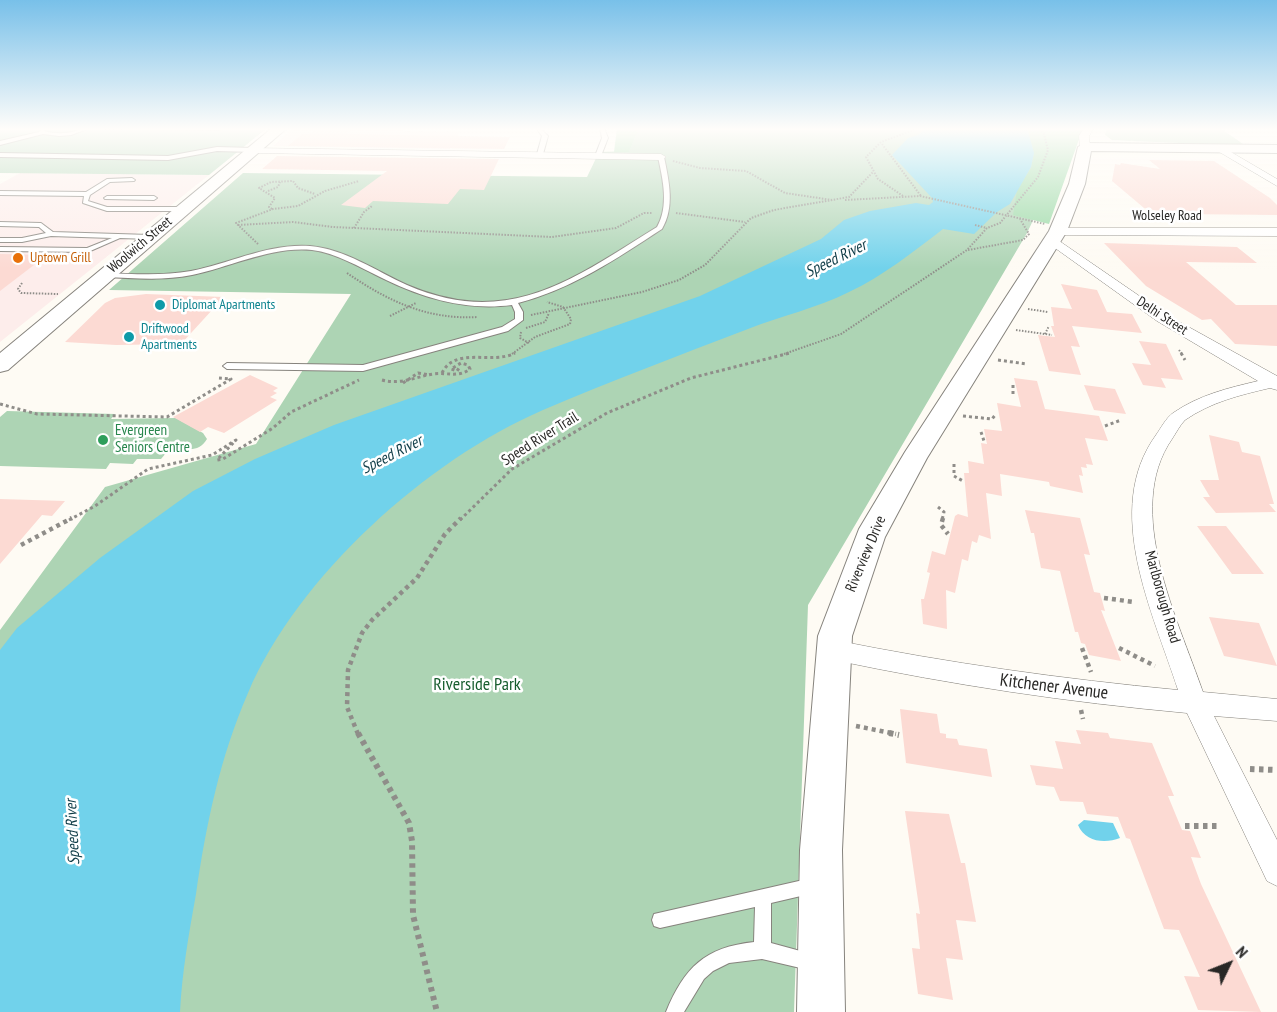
<!DOCTYPE html>
<style>
body{margin:0}
#map{position:relative;width:1277px;height:1012px;overflow:hidden;background:#fefbf4;font-family:"PT Sans Narrow",sans-serif}
canvas{display:block}
.north{position:absolute;left:1199px;top:934px;width:60px;height:60px;-webkit-text-stroke:4px #fff;paint-order:stroke;rotate:47deg;font-size:16px;font-weight:700;line-height:24px;text-align:center;color:#282725}
.north::after{content:'';display:block;margin:auto;width:21px;height:27px;background:#282725;clip-path:polygon(50% 0,100% 100%,50% 72%,0 100%)}
</style>
<div id="map">
<canvas width="1277" height="1012"></canvas>
<div class="north">N</div>
</div>
<script>
const c = document.querySelector('canvas').getContext('2d');
c.lineJoin = 'round';
function fillPath(path, color) {
  c.fillStyle = color;
  c.fill(path, 'evenodd');
}
function trace(path, color, width, dash) {
  c.strokeStyle = color;
  c.lineWidth = width;
  c.lineCap = dash ? 'butt' : 'round';
  c.setLineDash(dash || []);
  c.stroke(path);
}
function label(font, color, halo, rows, align = 'center') {
  c.font = font + ' "PT Sans Narrow",sans-serif';
  c.lineWidth = 5;
  c.setLineDash([]);
  c.textBaseline = 'middle';
  c.strokeStyle = halo;
  c.fillStyle = color;
  for (const [text, x, y, turn = 0] of rows) {
    c.save();
    c.translate(x, y);
    c.rotate((+turn || 0) * Math.PI / 180);
    c.textAlign = isNaN(turn) ? turn : align;
    if (halo) c.strokeText(text, 0, 0);
    c.fillText(text, 0, 0);
    c.restore();
  }
}
fillPath(new Path2D(`
 M293,128H405L403,131L460,132L450,149L273,146Z
 M20,173L209,175L0,342V184Z`), '#fdedeb');
fillPath(new Path2D(`
 M0,128H267L209,175L0,173Z
 M639,128H1082L1070,143L1027,233L808,605L794,1012H0V630L105,487L256,444L351,294L109,290L243,173L587,177L599,152L629,151Z
 M1107,128H1220L1246,146L1112,140L1105,135Z
 M7,411L115,414L111,419L176,418L203,433L207,439C197,455 185,447 171,447L161,459H137L133,464L110,463L106,469L0,466V417Z`), '#add4b4');
fillPath(new Path2D(`
 M617,128H639L629,152H614Z
 M1027,128H1083L1049,224L1013,215L1017,190L1031,168L1034,153Z`), '#97d8a4');
fillPath(new Path2D(`
 M926,128H1027L1034,153L1031,167L1010,204L997,212L974,234L943,229C913,252 883,276 849,292C817,308 781,316 748,329C680,355 611,381 543,410C427,460 298,576 248,693C220,757 206,825 196,894C189,933 182,972 180,1012H0V650L17,628L100,558L193,491L255,459L334,425L700,296L821,239L844,220L870,211L916,203L929,205L933,202L932,198L892,155L908,138L918,135Z
 M1084,820L1113,823L1120,838C1105,844 1085,842 1078,825Z`), '#71d2eb');
fillPath(new Path2D(`
 M317,128H353L347,134L510,137L504,149L288,146L302,134H310Z
 M277,156L499,159L484,190L460,189L448,204L373,201L365,208L341,205L387,171L262,169Z
 M1149,160L1214,161L1270,198L1277,205V215L1173,214L1144,208L1112,181L1115,164L1120,165L1121,163L1160,169Z
 M1104,243L1237,247L1257,263L1186,262L1236,305H1277V346L1235,344L1211,319L1202,320L1146,286Z
 M0,254L47,255L0,291Z
 M1061,284L1097,290L1107,312L1132,314L1142,333L1072,326L1080,347L1071,346L1081,375L1049,371L1038,335L1055,337L1051,326H1054L1051,307L1072,309Z
 M146,294L224,297L181,344L116,345L65,342L105,303L115,298Z
 M1139,341L1166,344L1183,380L1161,378L1166,388L1143,385L1132,363L1151,365Z
 M250,375L278,388L273,391L277,393L270,397L277,400L224,433L208,427L200,432L173,417Z
 M1014,378L1037,381L1045,409L1099,416L1108,441L1085,438L1093,465L1086,464L1087,468L1081,467L1083,476L1079,475L1083,493L1050,486L1049,482L1000,474L1002,496L986,493L991,539L979,535L977,543L972,541L968,561L962,559L955,593L946,590L947,629L923,624L921,599H924L930,573L927,572L932,551L945,555L955,516L958,514L968,517L964,473H969L968,461L984,464L981,443L987,444L984,429L1002,431L997,403L1021,407Z
 M1084,385L1115,389L1126,414L1094,410Z
 M1209,435L1239,442L1242,452L1260,456L1274,504H1269L1276,512L1216,513L1203,497H1210L1200,480H1219Z
 M0,499L65,501L52,516L42,515L0,564Z
 M1025,510L1080,518L1090,555L1084,554L1094,592L1100,593L1105,611L1101,610L1121,661L1089,655L1085,644L1081,643L1078,632H1075L1060,571L1041,568L1034,533H1031Z
 M1197,526H1226L1264,574H1232Z
 M1209,617L1259,623L1277,666L1224,656Z
 M900,709L937,714L940,733L946,734V738L957,739L959,745L987,749L992,777L906,763Z
 M1076,730L1108,733L1110,738L1152,743L1174,796H1168L1182,830L1190,831L1201,858L1191,857L1201,884L1261,1012L1198,1010L1184,976L1200,977L1179,930L1164,929L1130,839L1126,838L1118,817L1087,814L1083,802L1060,801L1054,787L1036,785L1030,765L1063,769L1055,741L1081,744Z
 M905,811L949,814L961,863H965L976,922L956,920L963,960L946,958L953,1000L918,994L912,948L920,949L916,913L920,914Z`), '#fcdad3');
const lane = new Path2D(`
 M43,128H47L44,131C55,134 65,134 76,131C81,129 85,127 90,128L71,135L59,136L43,134L0,145V141L39,132Z
 M101,128H219L222,129L220,130L103,129Z
 M536,128H540L548,136L543,154L540,156L537,154L542,136Z
 M600,128H604L608,138L601,156L598,158L595,156L602,138Z
 M217,147L254,148L257,150L254,152L217,151L168,160L0,157V153L168,156Z
 M661,155L664,157C669,181 675,207 662,229C616,259 572,289 518,303L523,312V320L508,331L363,371L227,369L223,366L227,363L363,365L502,327L515,319V312L512,305C465,311 422,298 380,277C359,267 336,253 312,250C271,246 231,267 192,275C163,281 134,278 105,277L101,275L105,273C133,274 163,276 191,271C231,263 269,243 310,246C345,249 376,271 407,285C509,329 573,279 657,227C669,206 663,180 658,157Z
 M132,178L135,180L134,181L110,182L90,195L88,201L107,207H183L186,209L183,211H107L83,203L84,196L0,195V191L86,192L107,179Z
 M107,196H154L157,198L154,200L105,199L104,198Z
 M0,222L41,223L53,232L150,235L153,237L150,239L120,238L88,252L0,251V247L87,248L112,238L51,236L22,242H0V238H22L46,233L39,227L0,226Z
 M812,878L818,880L820,886L818,892L771,903V943L815,955L818,961L815,967L809,970L762,959L729,963L713,971L704,979L684,1012H666C684,968 705,947 754,942L755,907L660,928L654,926L652,920L654,914Z`);
const street = new Path2D(`
 M1084,128H1094L1089,136L1090,147L1085,150L1080,147L1079,136Z
 M1219,145L1277,179V186L1216,150V146Z
 M251,148L661,154L666,157L661,160L254,153L251,152Z
 M1054,228H1277V236L1058,235L1054,234Z
 M1052,236L1167,315L1277,376V390L1270,388C1240,395 1211,402 1185,420C1180,425 1176,433 1172,439C1123,510 1178,619 1203,692L1277,699V721L1214,716L1277,840V886L1267,881L1187,713C1066,702 953,685 834,660L826,657L822,650L826,643L834,640C948,663 1062,679 1178,690C1153,612 1102,510 1156,435C1161,428 1166,418 1173,413C1199,395 1228,388 1258,381L1157,321L1048,243V237Z`);
const secondary = new Path2D(`
 M272,128H287L8,370L0,372V353Z
 M1085,143L1277,145V153L1091,151L1085,184L1067,231L927,458L885,537L852,636L842,850L845,1012H797L800,850L818,636L859,529L905,452L1049,231L1069,184L1078,147Z`);
trace(lane, '#86837d', 2);
trace(street, '#86837d', 1);
trace(secondary, '#86837d', 2);
trace(new Path2D(`
 M882,144L921,196
 M673,161L700,168L746,171L785,193L832,200
 M268,191L278,187L280,182
 M903,196L878,179L866,157L881,142L919,128
 M845,200L920,196L1045,224
 M272,209L269,207L275,198L259,188L271,182L293,181L298,188L315,194
 M676,213L745,222
 M238,225L293,222L333,227L552,237L616,228L644,213H653
 M975,225L987,228
 M354,228L364,212L372,206
 M258,244L236,223L273,209L298,206L325,191L359,181
 M968,250L1023,240L1029,234L1020,219
 M347,273C388,301 427,320 478,317
 M22,283L18,289L21,293L58,294
 M1028,309L1048,312
 M531,315L642,292L679,280L705,265L751,218L774,210L849,197L873,172
 M390,316L416,303
 M526,328L545,322L549,313
 M1016,330L1052,335
 M521,332L520,338L529,343
 M1045,334L1049,326
 M1179,350L1182,354
 M512,354L535,337L570,324L571,319L563,307L547,302
 M784,354L841,334L967,250L987,228L1000,223L1038,177L1048,150L1044,134L1038,128`), '#8f8d89', 2, [1.5, 1.5]);
trace(new Path2D(`
 M1181,353L1185,360
 M998,360L1027,364
 M442,373C455,346 493,365 515,353
 M382,380C401,385 415,377 433,374C447,372 458,378 470,369L468,365L461,363L451,369L457,371L459,368
 M403,383L418,373L430,375
 M1013,385V395
 M0,404L37,414L167,417L231,379L219,378
 M963,416L992,419L996,414
 M1105,426L1121,420
 M981,432L984,441
 M954,464V476L963,481
 M938,507L944,512L942,520
 M69,520L95,506L148,469L212,455L236,440L217,460L223,459L273,428L291,412L359,380
 M460,520L512,469L607,413L691,378L790,353`), '#8f8d89', 3, [3, 3]);
trace(new Path2D(`
 M943,518L941,525L948,534
 M21,545L72,518
 M1104,598L1134,602
 M1082,648L1091,672
 M1119,648L1155,666
 M1081,710L1083,719
 M856,726L896,734
 M358,734L347,707L348,670L362,633L372,620L417,578L445,534L461,518`), '#8f8d89', 4.5, [4, 4]);
trace(new Path2D(`
 M358,733L409,823L412,841L413,915L437,1012
 M889,733L899,735
 M1250,769L1276,770
 M1185,826H1221`), '#8f8d89', 6, [4.5, 4.5]);
fillPath(lane, '#fff');
fillPath(street, '#fff');
fillPath(secondary, '#fff');
const sky = c.createLinearGradient(0, 0, 0, 269);
sky.addColorStop(0, '#78c0e9');
sky.addColorStop(0.48, '#fffdfa');
sky.addColorStop(1, '#fffdfa00');
c.fillStyle = sky;
c.fillRect(0, 0, 1277, 269);
for (const [x, y, r, color] of [
 [18,258,6,"#e8710a"],
 [160,305,6,"#0f9aa8"],
 [129,337,6,"#0f9aa8"],
 [103,440,6,"#2e9e5b"]
]) {
  const dot = new Path2D();
  dot.arc(x, y, r, 0, 2 * Math.PI);
  c.fillStyle = color;
  c.fill(dot);
  trace(dot, '#fff', 2);
}
label('14px', '#282725', '#fff', [
 ["Wolseley Road",1167,216],
 ["Woolwich Street",140,245,-40],
 ["Delhi Street",1162,316,33]
]);
label('14px', '#c56008', '#fff', [
 ["Uptown Grill",30,258]
], 'left');
label('14px', '#0d838f', '#fff', [
 ["Diplomat Apartments",172,305],
 ["Driftwood",141,329],
 ["Apartments",141,345]
], 'left');
label('15px', '#27864d', '#fff', [
 ["Evergreen",115,431],
 ["Seniors Centre",115,448]
], 'left');
label('15px', '#282725', '#fff', [
 ["Speed River Trail",540,439,-32],
 ["Riverview Drive",866,554,-67],
 ["Marlborough Road",1162,597,74]
]);
label('italic 16px', '#0f3c47', '#fff', [
 ["Speed River",836,259,-26],
 ["Speed River",392,455,-27],
 ["Speed River",73,832,-93]
]);
label('18px', '#175d2e', '#fff', [
 ["Riverside Park",477,685]
]);
label('18px', '#282725', '#fff', [
 ["Kitchener Avenue",1054,687,7]
]);
</script>
